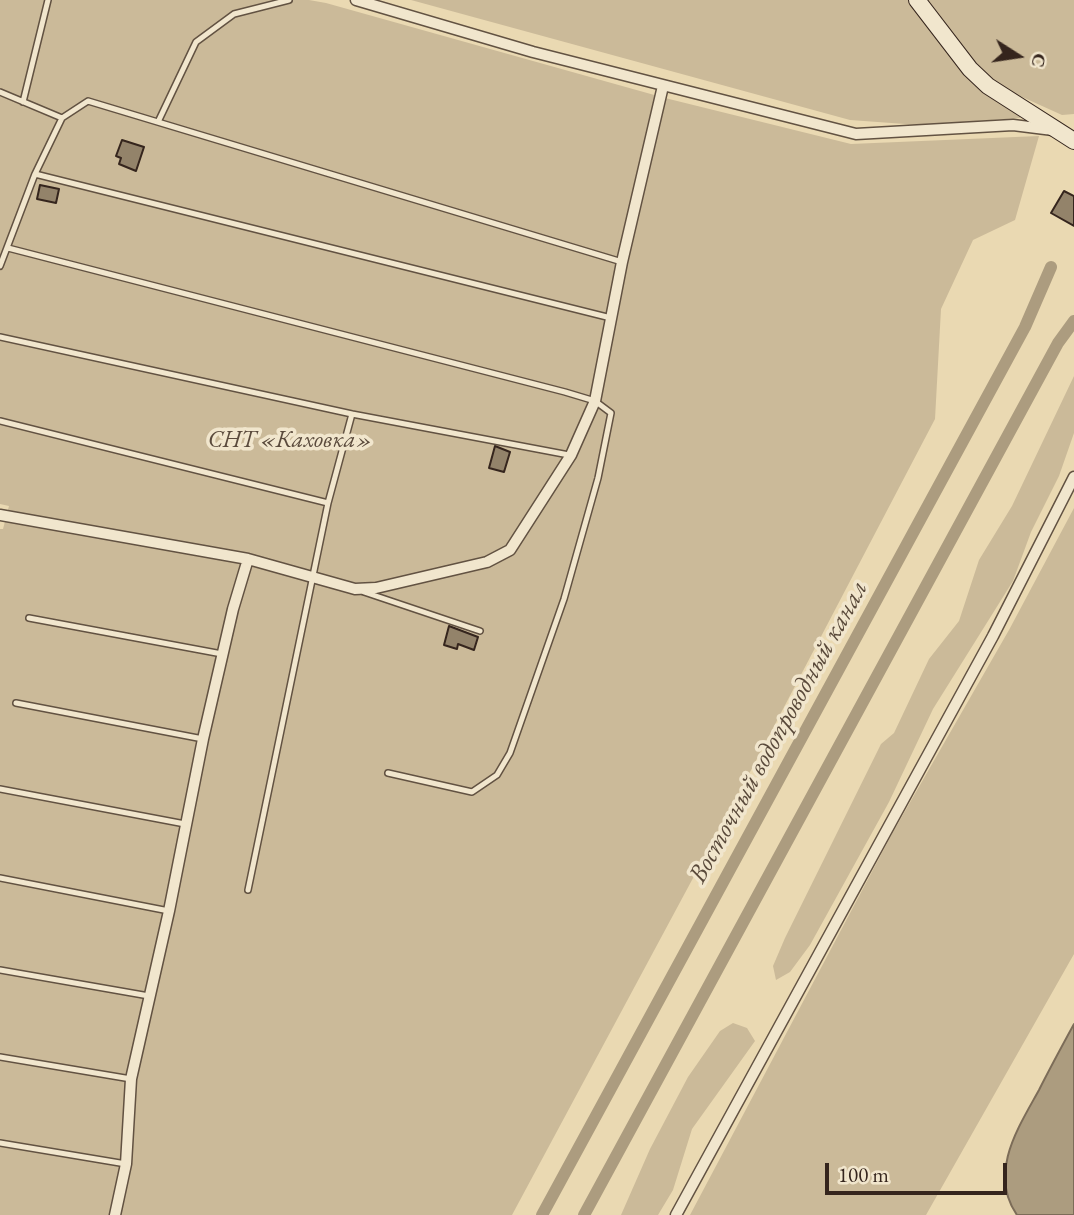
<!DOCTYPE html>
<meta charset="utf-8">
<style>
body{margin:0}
#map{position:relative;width:1074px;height:1215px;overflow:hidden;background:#ead9b2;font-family:"EB Garamond",serif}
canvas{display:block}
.north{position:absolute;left:983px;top:21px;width:70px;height:70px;-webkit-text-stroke:5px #f1e6cd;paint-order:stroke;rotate:102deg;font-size:19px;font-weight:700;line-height:28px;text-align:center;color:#35251d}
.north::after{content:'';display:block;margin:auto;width:24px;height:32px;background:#35251d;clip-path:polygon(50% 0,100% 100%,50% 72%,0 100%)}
.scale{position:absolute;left:825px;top:1163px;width:182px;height:32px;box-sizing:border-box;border:4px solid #35251d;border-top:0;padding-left:9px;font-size:21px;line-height:24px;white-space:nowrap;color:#35251d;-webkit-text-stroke:5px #f1e6cd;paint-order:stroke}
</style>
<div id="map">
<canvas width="1074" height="1215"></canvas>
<div class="north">С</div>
<div class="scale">100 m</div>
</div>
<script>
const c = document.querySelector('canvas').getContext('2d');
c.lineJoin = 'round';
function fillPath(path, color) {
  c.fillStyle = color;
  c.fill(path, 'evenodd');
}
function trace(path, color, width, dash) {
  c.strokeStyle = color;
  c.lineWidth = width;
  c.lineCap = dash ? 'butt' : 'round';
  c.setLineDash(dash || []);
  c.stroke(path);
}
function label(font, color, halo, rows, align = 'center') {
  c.font = font + ' "EB Garamond",serif';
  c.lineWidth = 7;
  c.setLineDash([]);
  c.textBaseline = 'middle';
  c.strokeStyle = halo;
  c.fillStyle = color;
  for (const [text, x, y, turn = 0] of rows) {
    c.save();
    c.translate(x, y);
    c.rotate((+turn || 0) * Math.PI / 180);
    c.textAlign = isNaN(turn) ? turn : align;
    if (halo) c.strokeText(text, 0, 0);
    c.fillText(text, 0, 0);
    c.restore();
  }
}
fillPath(new Path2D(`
 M0,0H309L326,3L665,98L851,144L1039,136L1015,220L973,240L941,309L935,419L750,772L512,1215H0V529H3L9,506L0,504Z
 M411,0H1074V114L1062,115L1009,91L1022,111L1020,118L919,125L850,120Z
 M1074,376V433L1059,476L1031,532L1013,581L933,709L889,802L810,945L790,972L776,980L773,966L785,938L881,744L894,733L929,659L959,621L979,560L1012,506Z
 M1074,508V954L926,1215H690L893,832L1009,630Z
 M733,1023L747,1028L755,1041L692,1129L673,1190L658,1215H621L650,1149L688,1077L720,1031Z`), '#cbba99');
const water = new Path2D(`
 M1074,1024V1215H1017C988,1173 1018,1128 1039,1090C1050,1068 1062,1046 1074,1024Z`);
fillPath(water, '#ac9c7f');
trace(water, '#7c6c58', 2);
trace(new Path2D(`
 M542,1215L1025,327L1051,267
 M584,1215L1058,343L1074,321`), '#ac9c7f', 12);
const building = new Path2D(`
 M122,140L144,147L136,171L119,164L121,158L116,156Z
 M40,185L59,189L56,203L37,199Z
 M1064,191L1074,196V226L1051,213Z
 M495,446L510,452L504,472L489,468Z
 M449,626L478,637L474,650L458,644L457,649L444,645Z`);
fillPath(building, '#93836a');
trace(building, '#35251d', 2);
const lane = new Path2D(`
 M0,92L62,118
 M23,102L48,0
 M158,122L196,42L234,14L289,0
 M35,174L611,318
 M8,248L565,392L595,401L611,413L598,478L564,599L510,753L497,775L472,792L388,773
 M0,266L35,174L62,118L88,101L622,262
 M0,337L352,414L569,455
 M0,421L328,503
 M364,592L480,631
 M29,618L222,654
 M16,703L203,739
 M0,789L185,824
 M0,878L169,911
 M248,890L328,503L352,414
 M0,970L149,996
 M0,1057L131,1079
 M0,1143L126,1164`);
const street = new Path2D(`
 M356,0L533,52L856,134L1013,125L1053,130
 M0,515L248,559L355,589L376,588L487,562L510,550L571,455L595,401L622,262L663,86
 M115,1215L126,1164L131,1079L169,911L203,739L233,609L248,559
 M676,1215L993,636L1074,477`);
const secondary = new Path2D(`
 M917,0L970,69L988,86L1074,141`);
trace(lane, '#625242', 8);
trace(street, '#625242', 13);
trace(secondary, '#35251d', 18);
trace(lane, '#f1e6cd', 5);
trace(street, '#f1e6cd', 10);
trace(secondary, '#f1e6cd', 16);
label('italic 24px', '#5a4a3c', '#f1e6cd', [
 ["СНТ «Каховка»",290,440]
]);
label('italic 26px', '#59493a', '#f1e6cd', [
 ["Восточный водопроводный канал",779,732,-61]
]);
</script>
